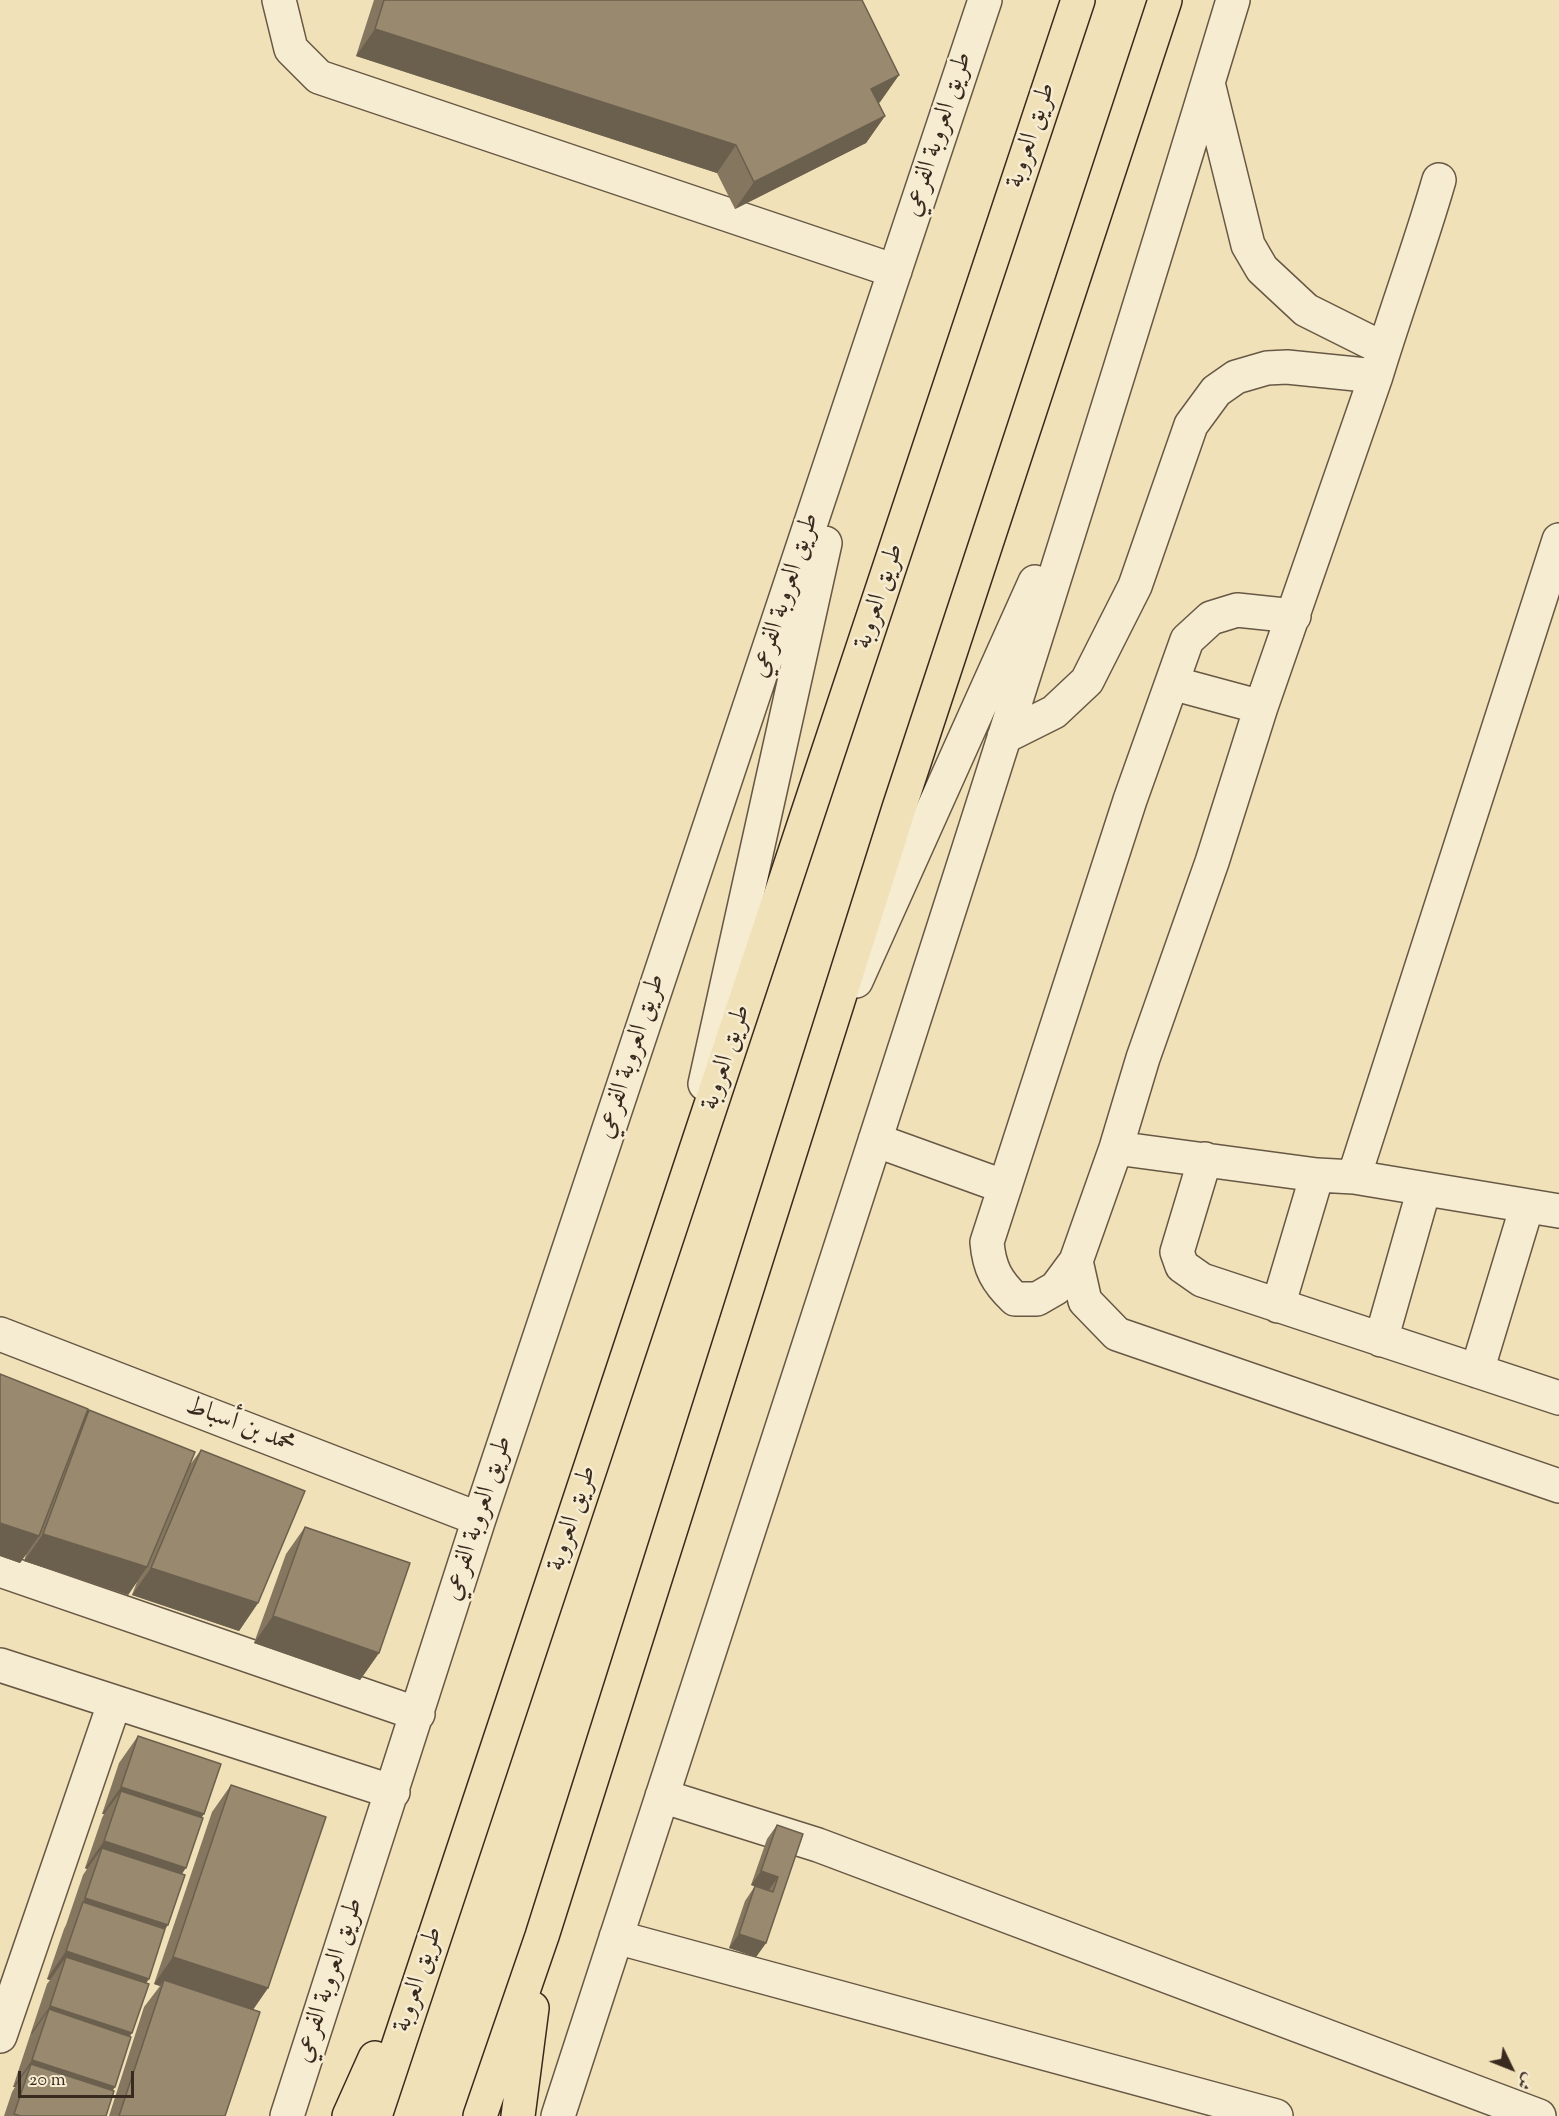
<!DOCTYPE html>
<meta charset="utf-8">
<style>
body{margin:0}
#map{position:relative;width:1559px;height:2116px;overflow:hidden;background:#f1e1b8;font-family:"Sorts Mill Goudy",Amiri,serif}
canvas{display:block}
.north{position:absolute;left:1481px;top:2038px;width:60px;height:60px;-webkit-text-stroke:4px #f6ecd1;paint-order:stroke;rotate:133deg;font-size:16px;font-weight:700;line-height:24px;text-align:center;color:#392a1f}
.north::after{content:'';display:block;margin:auto;width:21px;height:27px;background:#392a1f;clip-path:polygon(50% 0,100% 100%,50% 72%,0 100%)}
.scale{position:absolute;left:18px;top:2071px;width:116px;height:27px;box-sizing:border-box;border:3px solid #392a1f;border-top:0;padding-left:8px;font-size:18px;line-height:21px;white-space:nowrap;color:#392a1f;-webkit-text-stroke:4px #f6ecd1;paint-order:stroke}
</style>
<div id="map">
<canvas width="1559" height="2116"></canvas>
<div class="north">ش</div>
<div class="scale">20 m</div>
</div>
<script>
const c = document.querySelector('canvas').getContext('2d');
c.lineJoin = 'round';
function trace(path, color, width, dash) {
  c.strokeStyle = color;
  c.lineWidth = width;
  c.lineCap = dash ? 'butt' : 'round';
  c.setLineDash(dash || []);
  c.stroke(path);
}
function fillPath(path, color) {
  c.fillStyle = color;
  c.fill(path, 'evenodd');
}
function label(font, color, halo, rows, align = 'center') {
  c.font = font + ' "Sorts Mill Goudy",Amiri,serif';
  c.lineWidth = 5;
  c.setLineDash([]);
  c.textBaseline = 'middle';
  c.strokeStyle = halo;
  c.fillStyle = color;
  for (const [text, x, y, turn = 0] of rows) {
    c.save();
    c.translate(x, y);
    c.rotate((+turn || 0) * Math.PI / 180);
    c.textAlign = isNaN(turn) ? turn : align;
    if (halo) c.strokeText(text, 0, 0);
    c.fillText(text, 0, 0);
    c.restore();
  }
}
const minor = new Path2D(`
 M279,0L291,49L319,77L895,271
 M1208,83L1248,245L1262,269L1306,310L1384,349
 M1294,616L1237,610L1211,618L1187,640L1130,800L987,1242C989,1268 997,1282 1015,1299H1037L1056,1288L1076,1261L1116,1148L1143,1058L1212,862L1261,707L1376,376C1396,310 1420,246 1439,180
 M1172,683L1261,707
 M1004,737L1054,712L1087,681L1135,586L1191,425L1216,391L1236,377L1267,368L1287,367L1376,376
 M856,981L1035,582
 M705,1084L825,543
 M875,1140L1005,1187
 M1116,1148L1317,1175L1354,1177L1559,1211
 M1205,1159L1177,1252L1182,1266L1202,1280L1559,1398
 M1354,1177L1559,540
 M1076,1261L1085,1301L1117,1334L1559,1486
 M1278,1306L1317,1175
 M0,1334L479,1519
 M1381,1340L1424,1189
 M1477,1371L1527,1206
 M0,1570L418,1714
 M0,1665L393,1792
 M662,1796L818,1845L1539,2116
 M616,1937L1276,2116
 M0,2036L114,1704
 M287,2116L479,1519L985,0
 M558,2116C787,1412 1019,709 1233,0`);
const major = new Path2D(`
 M349,2116L375,2058
 M375,2116L1078,0
 M480,2116L542,1936L899,808L1165,0
 M518,2116L532,2008`);
trace(minor, '#675845', 36);
trace(major, '#392a1f', 36);
trace(minor, '#f6ecd1', 33);
trace(major, '#f1e1b8', 33);
fillPath(new Path2D(`
 M374,0H862L899,75L880,102L879,103L885,116L866,143L735,209L717,173L356,56Z
 M0,1374L85,1416L89,1410L189,1466L201,1450L258,1603L239,1631L132,1595L137,1582L128,1595L24,1561L26,1554L20,1563L0,1556Z
 M305,1527L379,1653L360,1680L254,1643L286,1554Z
 M138,1736L204,1814L201,1818L182,1874L165,1929L146,1983L115,2087L112,2091L106,2116H4L12,2092L15,2087H13L47,1984L50,1980L47,1979L64,1929L66,1925L83,1875L87,1869L85,1868L102,1818L104,1814H102L119,1763Z
 M231,1785L268,1988L253,2010L225,2116H109L144,2007L160,1986L154,1984L212,1812Z
 M777,1825L803,1834L766,1943L756,1957L729,1948L745,1901L755,1886L757,1887L751,1885L767,1839Z`), '#84765f');
fillPath(new Path2D(`
 M375,29L736,145L717,173L356,56Z
 M899,75L880,102L852,116L871,89Z
 M885,116L866,143L735,209L754,182Z
 M0,1523L39,1536L20,1563L0,1556Z
 M43,1534L147,1567L128,1595L24,1561Z
 M151,1568L258,1603L239,1631L132,1595Z
 M273,1616L379,1653L360,1680L254,1643Z
 M121,1787L204,1814L185,1841L121,1791L104,1814H102Z
 M104,1841L186,1868L167,1895L102,1848L87,1869L85,1868Z
 M761,1871L778,1877L768,1891L751,1885Z
 M85,1898L168,1925L149,1953L83,1902Z
 M739,1934L766,1943L756,1957L729,1948Z
 M66,1951L149,1979L130,2006L66,1957L50,1980L47,1979Z
 M173,1957L268,1988L249,2015L164,1980L160,1986L154,1984Z
 M50,2006L132,2033L113,2060L49,2009L32,2034L31,2033Z
 M32,2060L115,2087L96,2114L31,2064L15,2087H13Z`), '#6b604e');
const building = new Path2D(`
 M384,0H862L899,75L871,89L885,116L754,182L736,145L375,29Z
 M0,1374L88,1409L39,1536L0,1523Z
 M89,1410L195,1452L147,1567L43,1534Z
 M201,1450L305,1491L258,1603L151,1568Z
 M305,1527L410,1563L379,1653L273,1616Z
 M138,1736L221,1764L204,1814L121,1787Z
 M231,1785L326,1817L268,1988L173,1957Z
 M121,1791L203,1818L186,1868L104,1841Z
 M777,1825L803,1834L766,1943L739,1934L755,1886L773,1892L778,1877L761,1871Z
 M102,1848L185,1875L168,1925L85,1898Z
 M83,1902L165,1929L149,1979L66,1951Z
 M66,1957L149,1984L132,2033L50,2006Z
 M164,1980L260,2012L225,2116H119Z
 M49,2009L131,2037L115,2087L32,2060Z
 M31,2064L114,2091L106,2116H21L14,2114Z`);
fillPath(building, '#99896f');
trace(building, '#6b604e', 1.5);
label('26px', '#392a1f', '#f6ecd1', [
 ["طريق العروبة الفرعي",940,135,-72],
 ["طريق العروبة",1033,136,-72],
 ["طريق العروبة الفرعي",787,596,-72],
 ["طريق العروبة",881,597,-72],
 ["طريق العروبة الفرعي",633,1057,-72],
 ["طريق العروبة",728,1058,-72],
 ["محمد بن أسباط",240,1427,21],
 ["طريق العروبة الفرعي",480,1519,-72],
 ["طريق العروبة",574,1519,-72],
 ["طريق العروبة",420,1980,-72],
 ["طريق العروبة الفرعي",331,1981,-72]
]);
</script>
